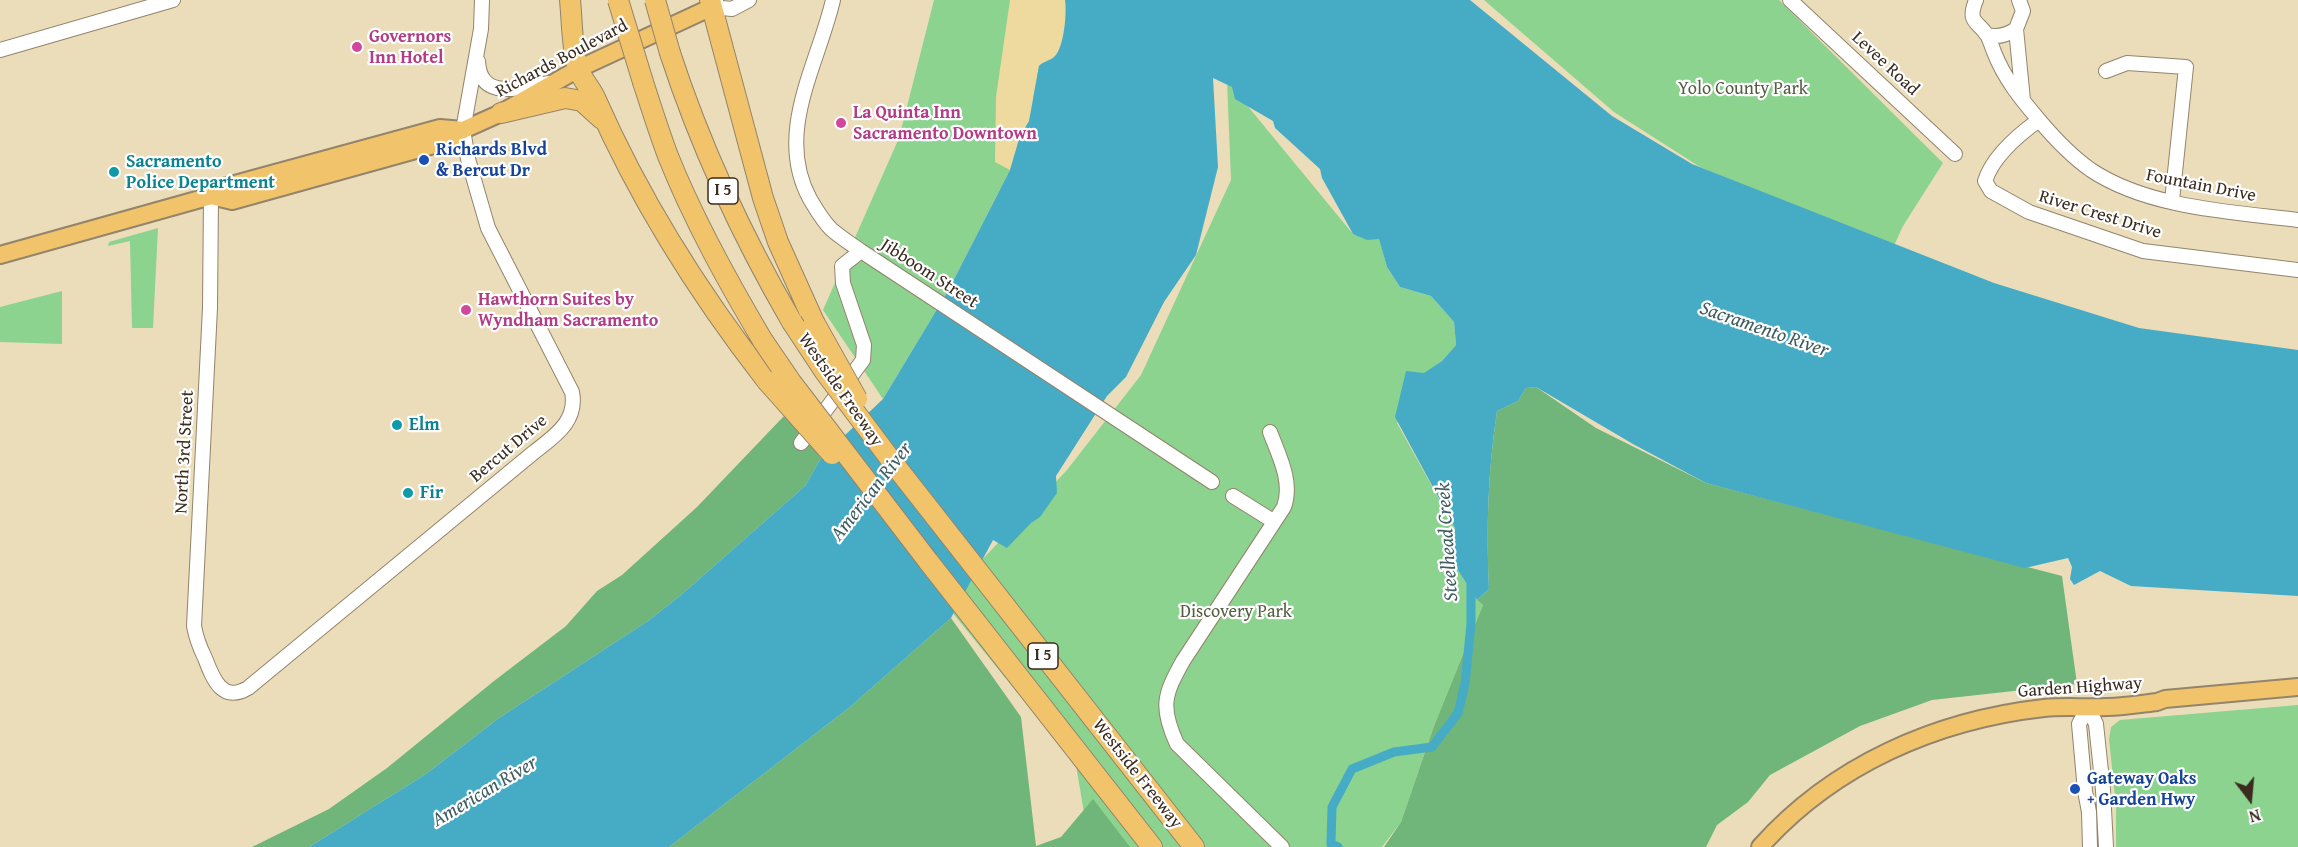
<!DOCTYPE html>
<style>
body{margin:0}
#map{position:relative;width:2298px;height:847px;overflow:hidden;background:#ebddb9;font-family:"Gentium Book Plus",serif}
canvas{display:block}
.north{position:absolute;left:2220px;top:769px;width:60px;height:60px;-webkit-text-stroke:4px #fff;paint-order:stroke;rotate:164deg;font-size:16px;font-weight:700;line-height:24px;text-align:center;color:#3b2a1e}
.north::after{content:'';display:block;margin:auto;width:21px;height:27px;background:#3b2a1e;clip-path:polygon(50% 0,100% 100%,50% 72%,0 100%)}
</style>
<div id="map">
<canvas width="2298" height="847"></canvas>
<div class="north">N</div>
</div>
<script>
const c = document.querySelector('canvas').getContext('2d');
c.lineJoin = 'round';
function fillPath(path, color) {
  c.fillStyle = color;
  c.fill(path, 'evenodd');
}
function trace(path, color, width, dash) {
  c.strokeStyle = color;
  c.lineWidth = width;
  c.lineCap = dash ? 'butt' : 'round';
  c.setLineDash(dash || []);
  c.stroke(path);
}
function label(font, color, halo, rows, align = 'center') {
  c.font = font + ' "Gentium Book Plus",serif';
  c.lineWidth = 4.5;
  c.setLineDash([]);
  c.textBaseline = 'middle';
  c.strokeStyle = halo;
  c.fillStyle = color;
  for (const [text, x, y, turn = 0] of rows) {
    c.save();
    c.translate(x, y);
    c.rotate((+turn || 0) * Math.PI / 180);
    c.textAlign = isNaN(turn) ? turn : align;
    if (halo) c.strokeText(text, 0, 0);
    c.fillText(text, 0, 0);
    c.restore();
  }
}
fillPath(new Path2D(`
 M934,0H1065L1010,170L948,291L883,399L823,310L899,138Z
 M1484,0H1779L1943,163L1903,226L1893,248L1700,167L1614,112Z
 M1227,81L1353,234L1379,238L1387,267L1400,287L1431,296L1454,322L1456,345L1442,361L1424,374L1397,423L1455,528L1449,556L1477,600L1483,605L1434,726L1401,822L1382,847H1111L1084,813L1076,765L943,601L1067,470L1141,375L1231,180Z
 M158,228L153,328H132L130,241L108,246L109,242Z
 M62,291V344L0,342V307Z
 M2298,705V847H2116V806L2109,739L2111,727L2120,720Z`), '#8bd38f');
fillPath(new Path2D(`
 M1536,387L1596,428L1706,483L2062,576L2077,684L1932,700L1860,726L1770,775L1748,802L1717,825L1706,847H1384L1401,822L1434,726L1483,605L1477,600L1489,589C1486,529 1488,470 1497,411L1518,401L1526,388Z
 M784,416L805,437L821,458L805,486L681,595L648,621L499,718L426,774L309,847H252L329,809L387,768L494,681L566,626L597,591L622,575L697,507Z
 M951,618L1021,717L1036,846L1061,837L1093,799L1130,847H669L850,707Z`), '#70b57a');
fillPath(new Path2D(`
 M1010,0H1065C1067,13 1064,47 1055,56C1050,61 1044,61 1039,66L1029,121L1020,136L1010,170L995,162L996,97Z`), '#eeda9e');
fillPath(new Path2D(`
 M1065,0H1470L1612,116L1692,164L1994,283L2139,328L2298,350V596L2131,586L2100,571L2074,585L2070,579L2072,567L2068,558L2025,568L1706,483L1633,444L1536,387L1526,388L1518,401L1497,411C1488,470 1486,529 1489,589L1477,600L1449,556L1455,528L1395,417L1406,371L1424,373L1442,361L1456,345L1454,322L1431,296L1400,287L1387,267L1379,239L1367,240L1353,234L1322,178L1320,169L1275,128L1273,121L1235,99L1232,87L1213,78L1218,167L1196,255L1164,302L1126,377L1107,396L1056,476L1057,493L1040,517L1031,523L1007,548L993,540L951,618L850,707L669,847H309L426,774L499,718L648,621L681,595L805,486L821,458L883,399L948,291L1010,170L1020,136L1029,121L1039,66C1044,61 1050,61 1055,56C1064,47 1067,13 1065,0Z`), '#46acc6');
trace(new Path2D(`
 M1338,847L1331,844L1332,807L1352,769L1394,752L1432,747L1458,713L1465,684L1471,624V579`), '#46acc6', 9);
const minor = new Path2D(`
 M716,0L712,7L732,9L749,0
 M833,0C818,65 774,133 810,199C816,209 822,220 831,229C840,237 851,244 861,251L1212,482
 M1790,0L1955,154
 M1976,0C1967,23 1977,20 1987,35C1990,40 1992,47 1994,52C2004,78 2021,99 2039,120C2055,139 2071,156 2091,170C2148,208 2232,212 2298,220
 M2019,0L2023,11L2016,29L2023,100
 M1987,35C1998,38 2007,35 2016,29
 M0,50L173,0
 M478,61C480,102 521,87 549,83
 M2106,71L2127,63L2186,67L2172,201
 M2039,120C2018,135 1993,156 1985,181L1991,191L2029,212L2143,251L2298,270
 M211,196L210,308L194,626C196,637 200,648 205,658C213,679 222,703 248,688L533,453C553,437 578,422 572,392L488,228L468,159L463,130L481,29L482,0
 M1270,432C1279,456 1293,482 1284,507L1183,661C1164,695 1160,707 1177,744L1282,847
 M801,443L863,360L864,345L843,283L842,266L861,251
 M1233,496L1273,521
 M2088,707L2079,724L2085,791L2089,812L2090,847
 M2088,707L2096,724L2103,790L2106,847`);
const major = new Path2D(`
 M211,196L232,201L448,141L463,130L501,113L578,69L712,7
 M0,255L211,196L224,187L440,128L463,130
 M1760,847C1833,765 1936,720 2044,708C2065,706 2086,708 2107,707C2124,707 2141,704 2157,702L2165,699L2298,687`);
const highway = new Path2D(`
 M570,0C572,19 572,51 578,68C581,79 592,89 596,100C640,200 700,295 767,381
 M710,0L763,198L778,242L814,322
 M670,53C701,148 742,236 792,322
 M643,82C651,107 659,132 668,156C694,221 728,282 763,341
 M501,113L565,98L582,101L602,119
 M894,464L1194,847
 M928,561L1152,847`);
trace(minor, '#93846c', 16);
trace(major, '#93846c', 20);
trace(highway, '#93846c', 22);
trace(minor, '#fff', 14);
trace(major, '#f1c36a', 16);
trace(highway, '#f1c36a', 20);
const highwayBridge = new Path2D(`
 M618,0L643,82
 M655,0L670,53
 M792,322L825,372L894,464
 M814,322L857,399
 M763,341L791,382L928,561
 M767,381L832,454`);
trace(highwayBridge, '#93846c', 22, []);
trace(highwayBridge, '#f1c36a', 20);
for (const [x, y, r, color] of [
 [357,47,6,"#d1479c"],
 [841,123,6,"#d1479c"],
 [424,160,6,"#1a4fb4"],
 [114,172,6,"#0f9aa8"],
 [466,310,6,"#d1479c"],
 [397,425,6,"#0f9aa8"],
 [408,493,6,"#0f9aa8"],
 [2075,789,6,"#1a4fb4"]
]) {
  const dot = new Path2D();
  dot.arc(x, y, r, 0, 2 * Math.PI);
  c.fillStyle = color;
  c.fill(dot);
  trace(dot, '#fff', 2);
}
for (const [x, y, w] of [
 [723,191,30],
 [1043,656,30]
]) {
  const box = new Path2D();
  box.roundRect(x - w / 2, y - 13, w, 26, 4.5);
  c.fillStyle = '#fff';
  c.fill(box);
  trace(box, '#3b2a1e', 1.5);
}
label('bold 16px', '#3b2a1e', null, [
 ["I 5",723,191],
 ["I 5",1043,656]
]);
label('bold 18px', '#b23c85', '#fff', [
 ["Governors",369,37],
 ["Inn Hotel",369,58],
 ["La Quinta Inn",853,113],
 ["Sacramento Downtown",853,134],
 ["Hawthorn Suites by",478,300],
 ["Wyndham Sacramento",478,321]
], 'left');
label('18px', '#3b2a1e', '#fff', [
 ["Richards Boulevard",562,59,-28],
 ["Levee Road",1885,64,43],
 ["Fountain Drive",2201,186,11],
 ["River Crest Drive",2100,215,17],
 ["Jibboom Street",929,274,33],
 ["Westside Freeway",840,390,55],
 ["Bercut Drive",509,449,-40],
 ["North 3rd Street",185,452,-87],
 ["Garden Highway",2080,688,-4],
 ["Westside Freeway",1137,774,52]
]);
label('18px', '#535d40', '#fff', [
 ["Yolo County Park",1743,89],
 ["Discovery Park",1236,612]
]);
label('bold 18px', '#164399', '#fff', [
 ["Richards Blvd",436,150],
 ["& Bercut Dr",436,171],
 ["Gateway Oaks",2087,779],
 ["+ Garden Hwy",2087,800]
], 'left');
label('bold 18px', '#0d838f', '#fff', [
 ["Sacramento",126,162],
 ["Police Department",126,183],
 ["Elm",409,425],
 ["Fir",420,493]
], 'left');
label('italic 20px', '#3f5e61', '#fff', [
 ["Sacramento River",1764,330,19],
 ["American River",872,492,-52],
 ["Steelhead Creek",1448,542,-94],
 ["American River",485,792,-31]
]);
</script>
